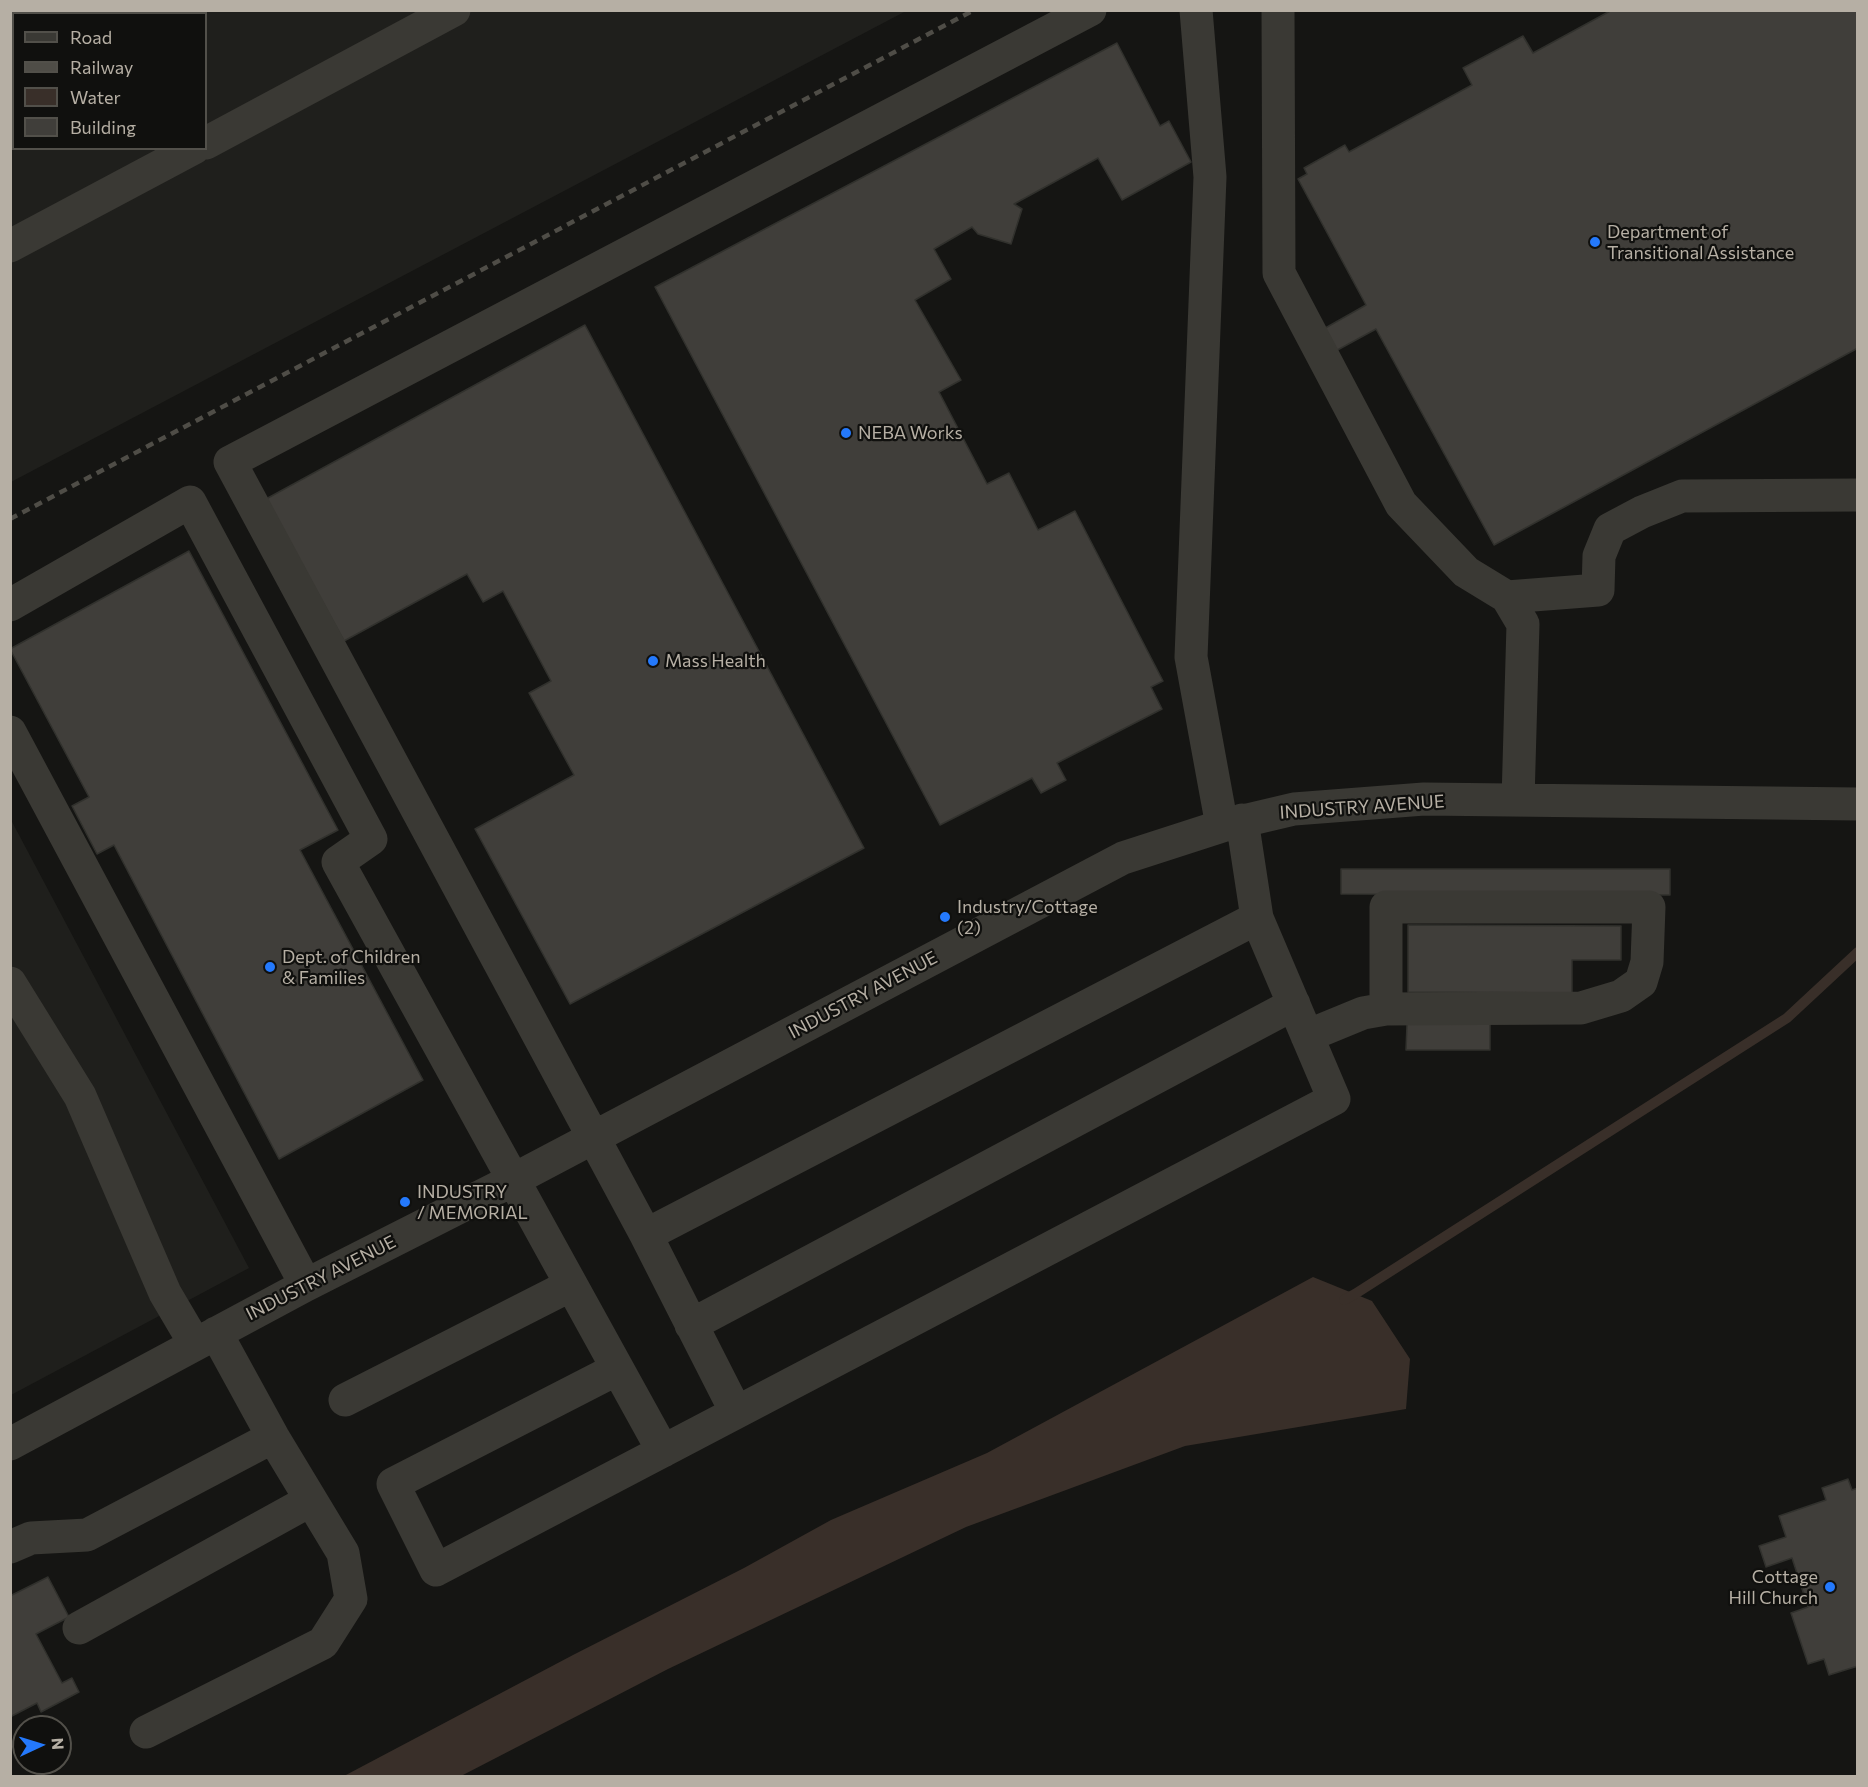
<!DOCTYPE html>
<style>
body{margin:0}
#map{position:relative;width:1868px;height:1787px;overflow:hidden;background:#151513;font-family:Commissioner,sans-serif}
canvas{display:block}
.frame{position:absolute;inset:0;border:12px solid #b6afa4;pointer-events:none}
.legend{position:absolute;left:12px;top:12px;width:195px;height:138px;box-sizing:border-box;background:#10100e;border:2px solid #52504a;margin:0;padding:8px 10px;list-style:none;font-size:18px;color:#b6afa4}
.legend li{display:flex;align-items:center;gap:12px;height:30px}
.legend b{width:30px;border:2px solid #52504a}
.north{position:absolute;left:12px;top:1715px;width:60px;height:60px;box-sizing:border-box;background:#10100e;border:2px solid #52504a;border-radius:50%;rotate:86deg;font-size:16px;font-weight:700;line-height:24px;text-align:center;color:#b6afa4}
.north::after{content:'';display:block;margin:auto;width:21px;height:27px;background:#2479fc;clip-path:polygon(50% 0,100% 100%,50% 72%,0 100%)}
</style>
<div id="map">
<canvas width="1868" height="1787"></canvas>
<div class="frame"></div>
<ul class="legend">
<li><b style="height:8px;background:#3a3934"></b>Road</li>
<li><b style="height:8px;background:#4f4d47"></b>Railway</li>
<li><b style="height:16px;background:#392f29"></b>Water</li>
<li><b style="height:16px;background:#403e3a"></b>Building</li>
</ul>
<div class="north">N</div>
</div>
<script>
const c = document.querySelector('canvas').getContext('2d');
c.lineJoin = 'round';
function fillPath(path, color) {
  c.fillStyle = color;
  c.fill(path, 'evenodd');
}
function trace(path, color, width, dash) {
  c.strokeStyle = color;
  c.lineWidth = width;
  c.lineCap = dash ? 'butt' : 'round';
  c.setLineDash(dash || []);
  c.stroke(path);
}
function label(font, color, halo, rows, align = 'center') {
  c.font = font + ' Commissioner,sans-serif';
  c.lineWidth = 4.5;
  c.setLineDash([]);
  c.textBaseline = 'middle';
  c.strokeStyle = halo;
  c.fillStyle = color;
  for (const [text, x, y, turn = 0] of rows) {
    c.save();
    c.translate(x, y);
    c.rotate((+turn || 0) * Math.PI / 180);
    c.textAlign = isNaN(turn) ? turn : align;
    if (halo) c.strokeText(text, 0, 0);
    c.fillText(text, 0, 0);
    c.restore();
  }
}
fillPath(new Path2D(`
 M11,11H906L11,482ZM14,14H206V148H14Z
 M10,818L249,1268L11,1395H10Z`), '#1f1f1c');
fillPath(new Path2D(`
 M1313,1277L1372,1301L1410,1359L1406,1409L1185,1446L966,1527L668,1669L461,1776H344L573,1655L744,1568L831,1520L987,1453Z`), '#392f29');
trace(new Path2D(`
 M1344,1300L1355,1294L1787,1018L1858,952`), '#392f29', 10);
const building = new Path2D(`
 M1612,10H1858V348L1494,545L1376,329L1332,353L1320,331L1366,305L1298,179L1307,174L1304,168L1345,145L1349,152L1472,85L1463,68L1523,36L1533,53Z
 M1117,43L1160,126L1169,121L1191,162L1122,200L1098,158L1014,204L1022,209L1011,244L978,234L972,227L934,249L951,279L915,300L961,380L939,392L987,484L1009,473L1038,530L1075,511L1163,681L1151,687L1162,709L1057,763L1066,780L1041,793L1032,778L940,825L655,287Z
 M585,325L864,848L570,1004L475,829L574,775L529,693L551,681L503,591L483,602L467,574L344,641L266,499Z
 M189,551L338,830L300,850L423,1080L279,1159L114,845L97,854L72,806L89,797L10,649Z
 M1341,869H1670V895L1341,894Z
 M1408,925L1621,926V960H1572V993L1408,992Z
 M1407,1024H1490V1050H1406Z
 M1848,1479L1852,1490L1858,1488V1666L1829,1675L1824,1659L1808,1664L1791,1613L1808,1607L1792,1558L1766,1567L1759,1546L1786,1537L1779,1516L1826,1500L1822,1488Z
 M48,1577L69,1617L36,1634L62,1683L72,1678L79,1692L41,1712L37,1703L10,1717V1596Z`);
fillPath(building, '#403e3a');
trace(building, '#31312d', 1.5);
trace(new Path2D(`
 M1196,10L1210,177L1191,657L1222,826
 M1278,10L1279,273L1401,504L1466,572L1507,597L1523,624L1518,800
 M206,143L454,10
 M10,246L194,148
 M1507,597L1598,590L1599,556L1610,529L1642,512L1682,496L1858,495
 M10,605L190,502L371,839L338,862L663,1451
 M10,732L306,1285
 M10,983L80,1096L165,1293L195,1344
 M1307,1036L1363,1013L1386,1009L1581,1008L1621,996L1641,982L1647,962L1649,907H1386V1009
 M646,1235L1257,918
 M691,1325L1294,1004
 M617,1369L393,1484L436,1570L1334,1099L1257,918L1242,820
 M345,1400L571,1285
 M736,1412L646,1235L230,462L1090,10
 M10,1444L306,1285L513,1180L1123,858L1222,826L1294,809L1424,799L1858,804
 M10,1547L31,1538L87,1535L273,1437
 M79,1628L311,1500
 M146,1732L323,1643L351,1599L343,1553L273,1437L216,1333`), '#3a3934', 33);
trace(new Path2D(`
 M10,519L974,10`), '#4f4d47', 4.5, [8, 6]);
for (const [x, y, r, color] of [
 [1595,242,6,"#2479fc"],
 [846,433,6,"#2479fc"],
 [653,661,6,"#2479fc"],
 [945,917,6,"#2479fc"],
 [270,967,6,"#2479fc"],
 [405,1202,6,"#2479fc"],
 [1830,1587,6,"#2479fc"]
]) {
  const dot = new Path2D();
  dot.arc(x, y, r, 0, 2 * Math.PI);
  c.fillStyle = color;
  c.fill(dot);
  trace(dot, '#10100e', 2);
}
label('18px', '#b6afa4', '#10100e', [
 ["Department of",1607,232],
 ["Transitional Assistance",1607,253],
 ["NEBA Works",858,433],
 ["Mass Health",665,661],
 ["Industry/Cottage",957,907],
 ["(2)",957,928],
 ["Dept. of Children",282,957],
 ["& Families",282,978],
 ["INDUSTRY",417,1192],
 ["/ MEMORIAL",417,1213],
 ["Cottage",1818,1577,"right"],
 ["Hill Church",1818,1598,"right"]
], 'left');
label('18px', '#b6afa4', '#10100e', [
 ["INDUSTRY AVENUE",1362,807,-4],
 ["INDUSTRY AVENUE",863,995,-28],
 ["INDUSTRY AVENUE",321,1278,-27]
]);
</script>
